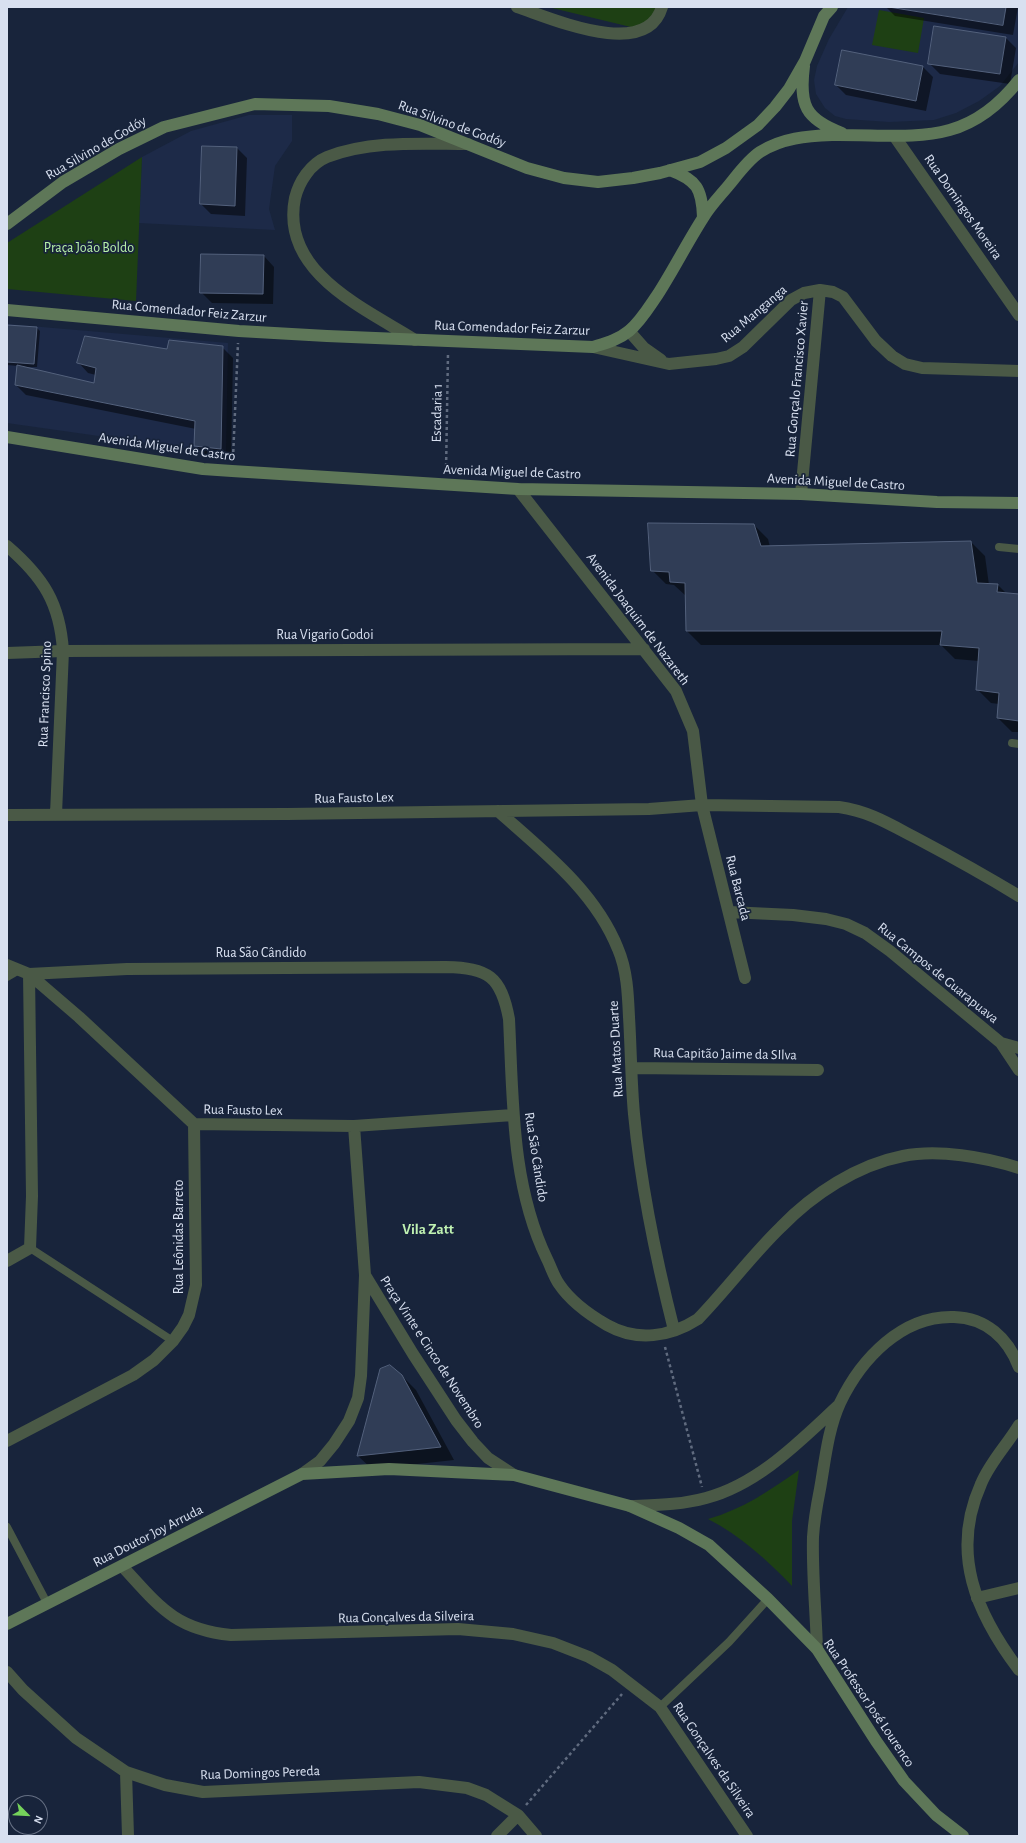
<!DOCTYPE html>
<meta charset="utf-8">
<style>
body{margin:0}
#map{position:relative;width:1026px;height:1843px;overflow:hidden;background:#18243b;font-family:"Alegreya Sans",sans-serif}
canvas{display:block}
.frame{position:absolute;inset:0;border:8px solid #d8e0f0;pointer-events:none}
.north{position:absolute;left:8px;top:1795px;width:40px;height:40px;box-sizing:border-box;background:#18243b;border:1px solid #656f83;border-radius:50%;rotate:114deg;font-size:11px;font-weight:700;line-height:16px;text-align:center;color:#d8e0f0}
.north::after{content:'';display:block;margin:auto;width:14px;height:18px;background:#75d25b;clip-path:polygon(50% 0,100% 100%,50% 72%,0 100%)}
</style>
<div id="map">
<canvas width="1026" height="1843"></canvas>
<div class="frame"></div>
<div class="north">N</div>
</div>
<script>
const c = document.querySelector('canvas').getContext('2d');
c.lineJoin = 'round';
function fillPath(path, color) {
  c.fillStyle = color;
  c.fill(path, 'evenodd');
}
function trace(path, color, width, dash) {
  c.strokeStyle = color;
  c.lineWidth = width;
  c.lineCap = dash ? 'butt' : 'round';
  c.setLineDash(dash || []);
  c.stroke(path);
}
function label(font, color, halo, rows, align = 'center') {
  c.font = font + ' "Alegreya Sans",sans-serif';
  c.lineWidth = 3.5;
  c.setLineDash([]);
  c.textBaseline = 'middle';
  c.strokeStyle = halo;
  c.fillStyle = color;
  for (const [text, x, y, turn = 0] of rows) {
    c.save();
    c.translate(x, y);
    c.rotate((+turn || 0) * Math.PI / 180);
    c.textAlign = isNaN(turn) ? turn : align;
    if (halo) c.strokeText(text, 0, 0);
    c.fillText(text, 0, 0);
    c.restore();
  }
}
fillPath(new Path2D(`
 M848,7H1019V62L1000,86L979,101L956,113L934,120L889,122L846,119L835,116L825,108L816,94L814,80L817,66L829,39Z
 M249,115H292V141L275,166L269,209L275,230L139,223L142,157L191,131Z
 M7,324L228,343L226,454L7,423Z`), '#1d2a48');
fillPath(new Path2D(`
 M548,7H657L648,23L635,28Z
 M879,10L924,18L918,53L872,45Z
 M142,157L136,301L7,289V243Z
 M799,1470L792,1521V1586C768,1561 740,1535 708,1519C743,1509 769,1491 799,1470Z`), '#1e4014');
fillPath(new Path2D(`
 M886,7H1018L1013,35L895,16Z
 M1006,38L1016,48L1010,84L940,74L929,63Z
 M923,67L933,77L926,111L846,95L836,85Z
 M203,147L237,148L247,158L245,216L211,214L201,204Z
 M264,256L274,267L273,304L212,303L201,292Z
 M7,326L37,328L40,331L37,367H21L95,384L96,375L88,373L78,362L168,351L222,347L233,358L231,459L205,456L195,445L196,429L26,395L16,385L18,366L7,365Z
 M754,525L768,539L770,547L971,542L985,556L989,585H998L1007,594L1019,595V732H1012L998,718L999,704L991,703L977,689L979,661L955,659L941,645H701L687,631L686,596L674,585L666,584L652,570Z
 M402,1376L416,1390L454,1460L372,1469L358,1456Z`), '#0007');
const building = new Path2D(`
 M889,7H1006L1003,25Z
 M934,26L1006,37L1000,74L928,64Z
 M842,50L923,66L916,101L835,85Z
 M202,146L237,147L235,206L200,204Z
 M201,254L264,255L263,294L200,293Z
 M7,325L37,327L34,364L7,362Z
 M85,336L167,349L169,340L223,346L221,449L194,446L195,421L15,385L17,365L94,383L96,368L77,363Z
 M648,523L754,524L761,546L971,541L977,583L998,584L997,592L1019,594V721L997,718L999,693L976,690L979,648L940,645L942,631H686L685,583L670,582L669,572L651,571Z
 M390,1365L402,1375L441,1447L357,1456L380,1369Z`);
fillPath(building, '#303d56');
trace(building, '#53617c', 1);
trace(new Path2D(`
 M233,458L238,343
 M446,472L448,353
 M665,1347L702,1487
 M526,1805L622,1694`), '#606b7f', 2.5, [3, 3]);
trace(new Path2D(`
 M999,547L1019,549
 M1012,743L1019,744
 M7,977L19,970
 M30,1248L173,1341
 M7,1527L47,1603
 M660,1707L729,1642L768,1599`), '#4a5946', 8);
trace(new Path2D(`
 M517,7C551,18 646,61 662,7
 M895,137L1019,315
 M629,331L644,348L661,360
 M415,340C364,308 280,272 295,198C299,182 310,164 327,157C371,140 422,144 468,144
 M593,347L669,364L716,359L729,356L743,347L791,300L804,293L820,290L833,292L843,297L876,341L892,356L905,364L922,368L1019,371
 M518,489L676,691L693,731L702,805L839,807C869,811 891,825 918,839C952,857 986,876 1019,896
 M801,494L820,290
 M7,546C43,577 60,603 63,651L56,814
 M7,653L63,651L644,649
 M498,811C543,851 595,891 618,949C627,970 628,994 629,1017C631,1049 631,1081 634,1114C641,1187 656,1259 674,1330
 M7,815L287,814L649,809L702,805L745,978
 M729,912L793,915L826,919L846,924L865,933L890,951L1001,1043L1019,1070
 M7,965L29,974L79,1017L194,1124L354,1126L513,1115
 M1001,1043L1019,1048
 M632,1068L818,1070
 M7,1261L30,1248L32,1196L29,974L127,969L446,967C488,968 501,976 509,1019C513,1099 511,1185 547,1259C551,1267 554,1277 559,1284C571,1302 588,1314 607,1325C637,1342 670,1337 698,1319C727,1289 752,1255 781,1227C813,1194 857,1165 903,1156C938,1149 985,1157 1019,1168
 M365,1275L413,1354L456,1420L473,1442L488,1458L514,1475
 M1019,1425C1007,1445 990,1462 981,1484C950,1553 976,1613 1019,1670
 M7,1441L133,1375L154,1360L173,1341L183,1327L189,1315L196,1285L194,1124
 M302,1474L320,1461L334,1444L349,1421L358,1398L361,1376L365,1275L354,1126
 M630,1506C655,1505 681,1505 706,1498C759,1484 800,1441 839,1405
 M122,1566C159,1606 174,1629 231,1635L458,1629L513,1634L553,1643L589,1657L612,1670L660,1707L747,1836
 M977,1598L1019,1588
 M817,1649C816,1612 812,1574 813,1537C814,1521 817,1504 820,1489C825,1461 828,1429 840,1403C861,1359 902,1315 954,1317C986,1318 1008,1338 1019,1367
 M7,1672L23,1690L76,1738L126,1772L165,1785L203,1792L419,1782L467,1788L486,1795L518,1815L536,1836
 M126,1772L128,1836
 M497,1836L518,1815`), '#4a5946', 12);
trace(new Path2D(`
 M804,66C799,105 805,119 842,133
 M670,170C697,180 702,189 703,217
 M7,224L63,182L119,149L164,127L255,104L329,106L378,114L420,125L527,168L564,178L598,182L633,178L660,173L700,162L726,148L758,125L775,107L789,89L805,61L824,16L832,7
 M7,310L239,331L327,336L593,347C606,343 618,340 629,331C641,321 649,307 658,294C674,269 687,243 703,218C710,206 720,196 729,185C738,174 748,160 760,152C782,138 807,136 832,135C911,134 964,150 1019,80
 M7,437L203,469L232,471L518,489L801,494L937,502L1019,503
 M7,1624L302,1474L389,1469L514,1475L630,1506L679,1528L709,1545L768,1599L817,1649L876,1741L904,1781L936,1815L963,1836`), '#5e7758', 12);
label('14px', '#d8e0f0', '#18243b', [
 ["Rua Silvino de Godóy",452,124,20],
 ["Rua Silvino de Godóy",96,148,-30],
 ["Rua Domingos Moreira",963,207,55],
 ["Rua Comendador Feiz Zarzur",189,311,5],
 ["Rua Manganga",754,314,-40],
 ["Rua Comendador Feiz Zarzur",512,328,2],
 ["Rua Gonçalo Francisco Xavier",797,379,-85],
 ["Escadaria 1",437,413,-89],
 ["Avenida Miguel de Castro",167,447,8],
 ["Avenida Miguel de Castro",512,472,2],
 ["Avenida Miguel de Castro",836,482,3],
 ["Avenida Joaquim de Nazareth",638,619,53],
 ["Rua Vigario Godoi",325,635],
 ["Rua Francisco Spino",45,694,-88],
 ["Rua Fausto Lex",354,798,-1],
 ["Rua Barcada",738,888,76],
 ["Rua São Cândido",261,953],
 ["Rua Campos de Guarapuava",938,973,39],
 ["Rua Matos Duarte",616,1049,-93],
 ["Rua Capitão Jaime da SIlva",725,1054,1],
 ["Rua Fausto Lex",243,1110,1],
 ["Rua São Cândido",536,1157,81],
 ["Rua Leônidas Barreto",179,1237,-90],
 ["Praça Vinte e Cinco de Novembro",432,1352,57],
 ["Rua Doutor Joy Arruda",148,1536,-27],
 ["Rua Gonçalves da Silveira",406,1617,-1],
 ["Rua Professor José Lourenco",869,1703,56],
 ["Rua Gonçalves da Silveira",714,1760,56],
 ["Rua Domingos Pereda",260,1773,-2]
]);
label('14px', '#b7f0a8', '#18243b', [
 ["Praça João Boldo",89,248]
]);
label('bold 15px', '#c0f2b2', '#18243b', [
 ["Vila Zatt",428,1229]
]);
</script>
